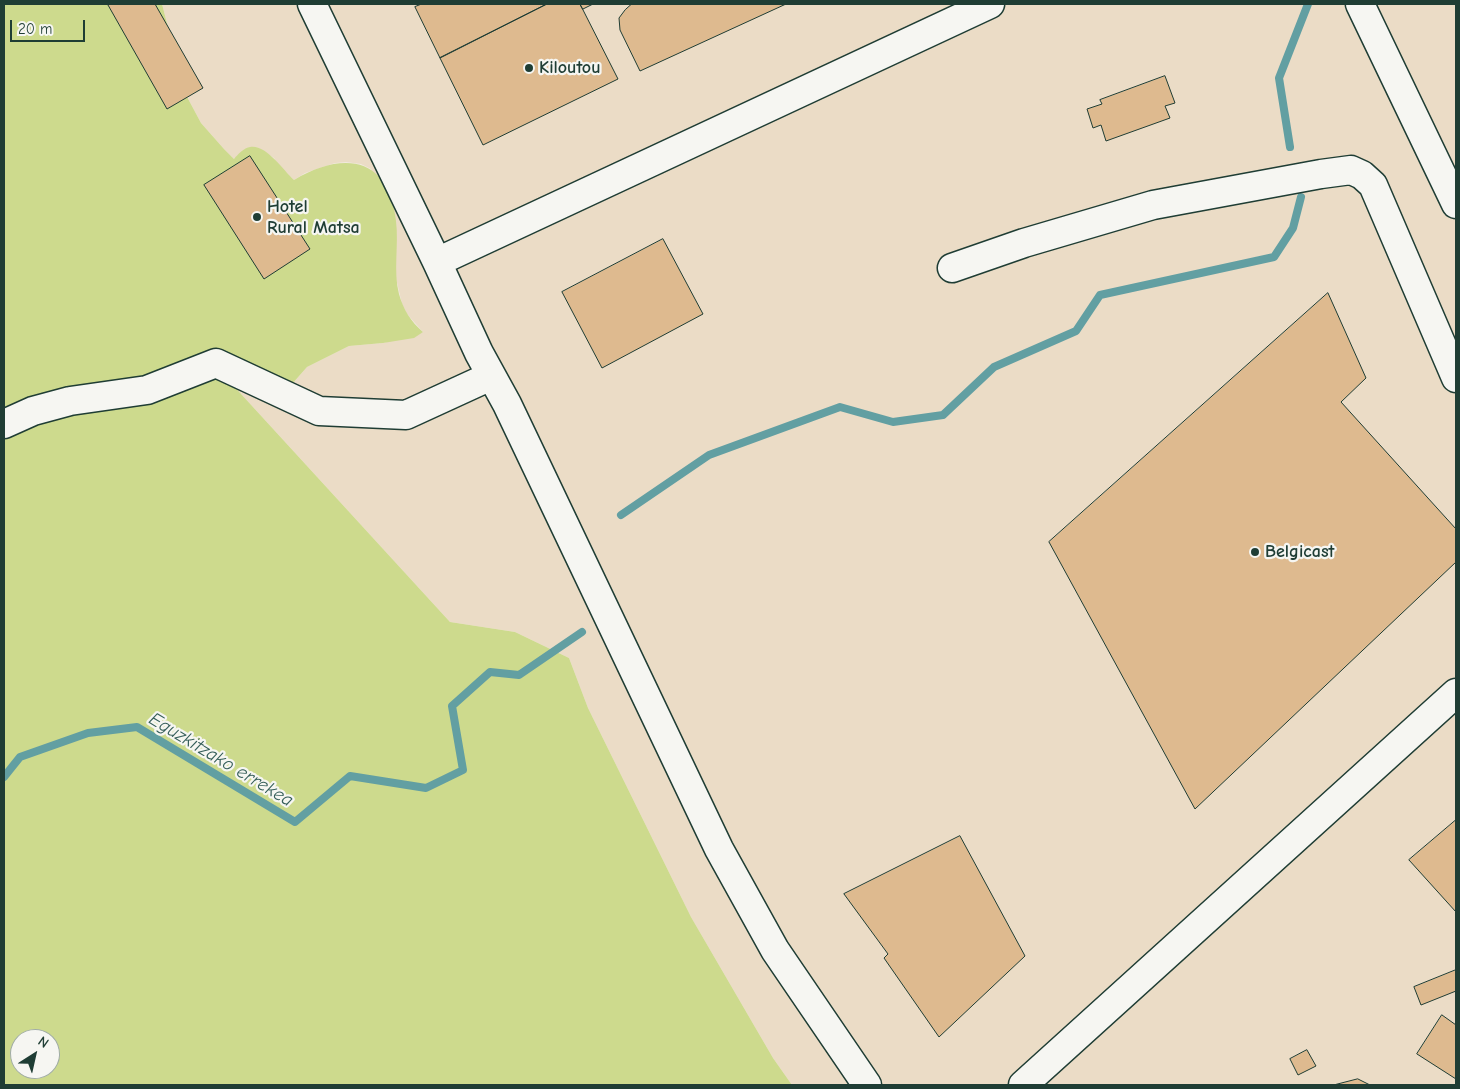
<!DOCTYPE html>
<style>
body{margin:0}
#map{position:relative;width:1460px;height:1089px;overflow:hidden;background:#f1eade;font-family:"Comic Neue",sans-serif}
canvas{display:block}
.frame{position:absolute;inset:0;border:5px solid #1f3d34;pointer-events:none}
.north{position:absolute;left:10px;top:1029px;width:50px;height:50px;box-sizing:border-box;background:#f6f6f2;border:1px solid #a0aca6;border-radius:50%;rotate:35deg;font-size:14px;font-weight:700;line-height:20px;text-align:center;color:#1f3d34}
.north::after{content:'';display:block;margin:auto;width:18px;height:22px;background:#1f3d34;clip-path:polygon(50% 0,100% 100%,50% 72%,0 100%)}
.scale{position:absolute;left:10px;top:20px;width:75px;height:22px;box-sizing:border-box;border:2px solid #1f3d34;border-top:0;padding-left:6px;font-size:15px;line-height:18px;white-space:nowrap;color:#1f3d34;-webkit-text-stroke:4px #f6f6f2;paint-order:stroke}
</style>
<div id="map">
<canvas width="1460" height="1089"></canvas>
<div class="frame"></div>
<div class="north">N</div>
<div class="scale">20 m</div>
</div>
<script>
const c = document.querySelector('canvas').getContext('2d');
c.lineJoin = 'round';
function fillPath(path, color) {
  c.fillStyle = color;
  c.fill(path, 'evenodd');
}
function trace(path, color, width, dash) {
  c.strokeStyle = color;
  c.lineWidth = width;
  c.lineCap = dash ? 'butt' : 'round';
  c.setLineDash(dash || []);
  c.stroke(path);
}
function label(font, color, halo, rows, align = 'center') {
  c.font = font + ' "Comic Neue",sans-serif';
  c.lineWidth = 4.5;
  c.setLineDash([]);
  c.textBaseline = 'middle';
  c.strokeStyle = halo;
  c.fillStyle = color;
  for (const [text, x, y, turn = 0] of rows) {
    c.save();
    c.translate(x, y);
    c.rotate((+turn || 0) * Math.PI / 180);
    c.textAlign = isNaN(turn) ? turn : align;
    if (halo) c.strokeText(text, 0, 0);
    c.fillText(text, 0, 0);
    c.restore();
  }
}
fillPath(new Path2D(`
 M162,4H1456V1085H792L773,1058L691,917L588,708L569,658L515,632L450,622L220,371L285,392L307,367L349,346L383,343L423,332L407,314L402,304L371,169L361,164L346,162L335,163L305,173L294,180L279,166L274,158L259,148L251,147L247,148L234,159L224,149L201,123L178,80L169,31Z`), '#ebdcc6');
fillPath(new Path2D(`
 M4,4H162L169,31L178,80L201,123L224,149L234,159C238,154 244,148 250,147C266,144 283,170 294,180C343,151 389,156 396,221C399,245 393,271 399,294C403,309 411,322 423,332L414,338L383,343L349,346L307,367L285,392L220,371L450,622L515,632L569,658L588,708L691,917L773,1058L792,1085H4ZM20,1039H50V1069H20Z`), '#cdda8d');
trace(new Path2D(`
 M1290,147L1279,78L1308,4
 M621,515L709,455L840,407L893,422L943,415L994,367L1076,331L1100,295L1274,257L1293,228L1301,197
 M4,777L20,757L88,733L137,727L295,822L350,776L426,788L463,770L452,706L490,672L519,675L582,632`), '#629fa2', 8);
const building = new Path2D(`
 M109,4H155L203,88L167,109L108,5Z
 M422,4H547L440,58L415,7Z
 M547,4H580L618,79L483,145L440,58Z
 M580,4H593L583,9Z
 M632,4H786L640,71L620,30L619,18L625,10Z
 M1165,76L1175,103L1165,106L1170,118L1106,141L1101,125L1093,128L1087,109L1102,104L1100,100Z
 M250,156L310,249L264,279L204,185Z
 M663,239L703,314L602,368L562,292Z
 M1328,293L1366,378L1341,402L1456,529V562L1195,809L1049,542Z
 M1456,820V912L1409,860Z
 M960,836L1025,956L939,1037L884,958L888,954L844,894Z
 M1456,970V991L1421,1005L1414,987Z
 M1442,1015L1456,1025V1079L1417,1054Z
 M1307,1050L1316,1066L1298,1075L1290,1059Z
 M1358,1079L1370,1085H1334Z`);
fillPath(building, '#deba8f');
trace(building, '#1f3d34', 1);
const minor = new Path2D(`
 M312,4L437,262L479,353L507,404L719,849L775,950L867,1085
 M1360,4L1456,204
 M437,262L990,4
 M952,268L1024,243L1153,205L1321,174L1351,170L1362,175L1373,185L1456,378
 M4,424L33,411L70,401L147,390L216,363L319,411L406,415L491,376
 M1023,1085L1456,693`);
trace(minor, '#1f3d34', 31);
trace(minor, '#f6f6f2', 28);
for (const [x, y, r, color] of [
 [529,68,5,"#1f3d34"],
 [257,217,5,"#1f3d34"],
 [1255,552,5,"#1f3d34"]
]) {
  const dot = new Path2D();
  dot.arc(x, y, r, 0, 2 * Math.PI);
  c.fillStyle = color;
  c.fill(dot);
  trace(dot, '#f6f6f2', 2);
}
label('bold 18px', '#1f3d34', '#f6f6f2', [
 ["Kiloutou",539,68],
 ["Hotel",267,207],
 ["Rural Matsa",267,228],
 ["Belgicast",1265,552]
], 'left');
label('italic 19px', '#355e59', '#f6f6f2', [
 ["Eguzkitzako errekea",221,760,31]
]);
</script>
